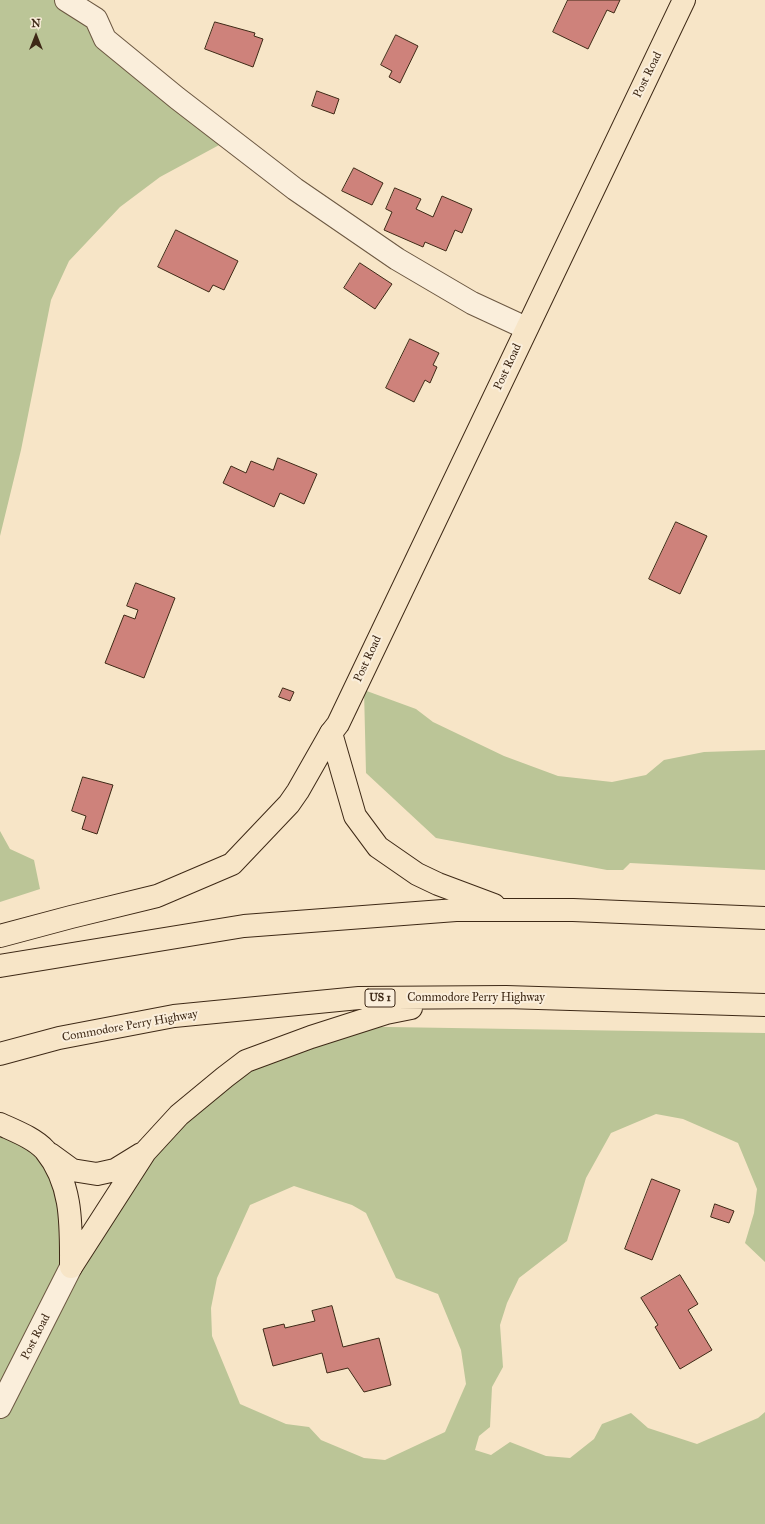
<!DOCTYPE html>
<style>
body{margin:0}
#map{position:relative;width:765px;height:1524px;overflow:hidden;background:#f7e5c7;font-family:"IM FELL Great Primer",serif}
canvas{display:block}
.north{position:absolute;left:16px;top:16px;width:40px;height:40px;-webkit-text-stroke:3px #faeedb;paint-order:stroke;rotate:0deg;font-size:11px;font-weight:700;line-height:16px;text-align:center;color:#3e2916}
.north::after{content:'';display:block;margin:auto;width:14px;height:18px;background:#3e2916;clip-path:polygon(50% 0,100% 100%,50% 72%,0 100%)}
</style>
<div id="map">
<canvas width="765" height="1524"></canvas>
<div class="north">N</div>
</div>
<script>
const c = document.querySelector('canvas').getContext('2d');
c.lineJoin = 'round';
function fillPath(path, color) {
  c.fillStyle = color;
  c.fill(path, 'evenodd');
}
function trace(path, color, width, dash) {
  c.strokeStyle = color;
  c.lineWidth = width;
  c.lineCap = dash ? 'butt' : 'round';
  c.setLineDash(dash || []);
  c.stroke(path);
}
function label(font, color, halo, rows, align = 'center') {
  c.font = font + ' "IM FELL Great Primer",serif';
  c.lineWidth = 4;
  c.setLineDash([]);
  c.textBaseline = 'middle';
  c.strokeStyle = halo;
  c.fillStyle = color;
  for (const [text, x, y, turn = 0] of rows) {
    c.save();
    c.translate(x, y);
    c.rotate((+turn || 0) * Math.PI / 180);
    c.textAlign = isNaN(turn) ? turn : align;
    if (halo) c.strokeText(text, 0, 0);
    c.fillText(text, 0, 0);
    c.restore();
  }
}
fillPath(new Path2D(`
 M0,0H71L221,144L160,177L120,207L69,261L51,300L21,450L0,536Z
 M364,690L416,709L433,722L504,756L558,776L612,782L646,775L664,760L704,752L765,750V870L630,863L623,870H607L436,838L366,773Z
 M0,831L10,849L34,860L40,889L0,902Z
 M326,1026L765,1033V1262L745,1243L754,1213L757,1189L738,1143L683,1119L656,1114L611,1133L586,1178L567,1241L519,1278L507,1303L500,1325L503,1367L492,1387L490,1427L479,1436L475,1450L491,1455L510,1442L546,1456L570,1458L594,1439L602,1424L631,1413L648,1428L697,1444L758,1418L765,1412V1524H0V1118L47,1152L72,1249L197,1097ZM294,1186L352,1205L366,1213L396,1278L438,1294L461,1350L466,1384L445,1432L385,1460L364,1458L321,1440L309,1427L286,1424L240,1404L212,1336L211,1308L217,1278L250,1205Z`), '#bbc597');
const building = new Path2D(`
 M568,0H620L614,13L607,10L588,49L553,32Z
 M215,22L255,33L254,36L263,39L253,67L205,49Z
 M396,35L418,46L400,83L389,77L392,71L381,65Z
 M317,91L339,99L334,114L312,106Z
 M354,168L383,183L372,205L342,191Z
 M395,188L421,199L416,209L433,217L442,196L472,209L462,233L455,230L446,251L425,242L423,247L384,230L392,212L386,209Z
 M176,230L238,261L224,290L213,285L209,292L158,267Z
 M360,263L392,284L375,309L344,288Z
 M410,339L439,353L433,365L437,367L430,383L425,380L414,402L386,388Z
 M278,458L317,474L304,504L280,493L274,507L223,483L231,466L246,473L251,461L273,470Z
 M676,522L707,536L680,594L649,579Z
 M136,583L175,598L144,678L105,663L124,615L135,619L138,610L127,606Z
 M283,688L294,692L290,701L279,697Z
 M83,777L113,785L97,834L82,829L86,816L72,811Z
 M652,1179L680,1190L652,1260L625,1249Z
 M715,1204L734,1211L729,1223L711,1217Z
 M680,1275L698,1304L688,1310L712,1350L680,1369L655,1327L658,1325L641,1298Z
 M332,1306L343,1347L379,1338L391,1385L364,1392L348,1368L327,1373L322,1353L273,1366L263,1329L284,1324L285,1328L315,1321L312,1311Z`);
fillPath(building, '#ce827b');
trace(building, '#3e2916', 1);
const minor = new Path2D(`
 M66,0L96,19L105,39L177,98L295,189L397,259L472,303L526,328
 M0,1407L71,1267`);
const major = new Path2D(`
 M331,733L338,724L684,0`);
const highway = new Path2D(`
 M331,733L355,816L378,847L417,874L438,884L494,905
 M0,936L71,917L157,896L232,864L289,804L298,791L331,733
 M0,966L244,926L456,910H573L765,918
 M0,1054L59,1038L174,1016L359,998L506,997L765,1005
 M0,1124C15,1131 34,1138 45,1150C73,1184 71,1226 71,1267
 M50,1154L72,1170L97,1174L115,1170L141,1154
 M71,1267L145,1152L179,1115L225,1077L246,1061L311,1037L386,1013L411,1008`);
trace(minor, '#6c5842', 24);
trace(major, '#3e2916', 24);
trace(highway, '#3e2916', 24);
trace(minor, '#faeedb', 22);
trace(major, '#f7e5c7', 22);
trace(highway, '#f7e5c7', 22);
for (const [x, y, w] of [
 [380,998,30]
]) {
  const box = new Path2D();
  box.roundRect(x - w / 2, y - 9, w, 18, 3);
  c.fillStyle = '#faeedb';
  c.fill(box);
  trace(box, '#3e2916', 1);
}
label('bold 11px', '#3e2916', null, [
 ["US 1",380,998]
]);
label('12px', '#3e2916', '#faeedb', [
 ["Post Road",648,75,-64],
 ["Post Road",508,367,-65],
 ["Post Road",368,659,-65],
 ["Commodore Perry Highway",476,998],
 ["Commodore Perry Highway",130,1026,-10],
 ["Post Road",36,1337,-63]
]);
</script>
